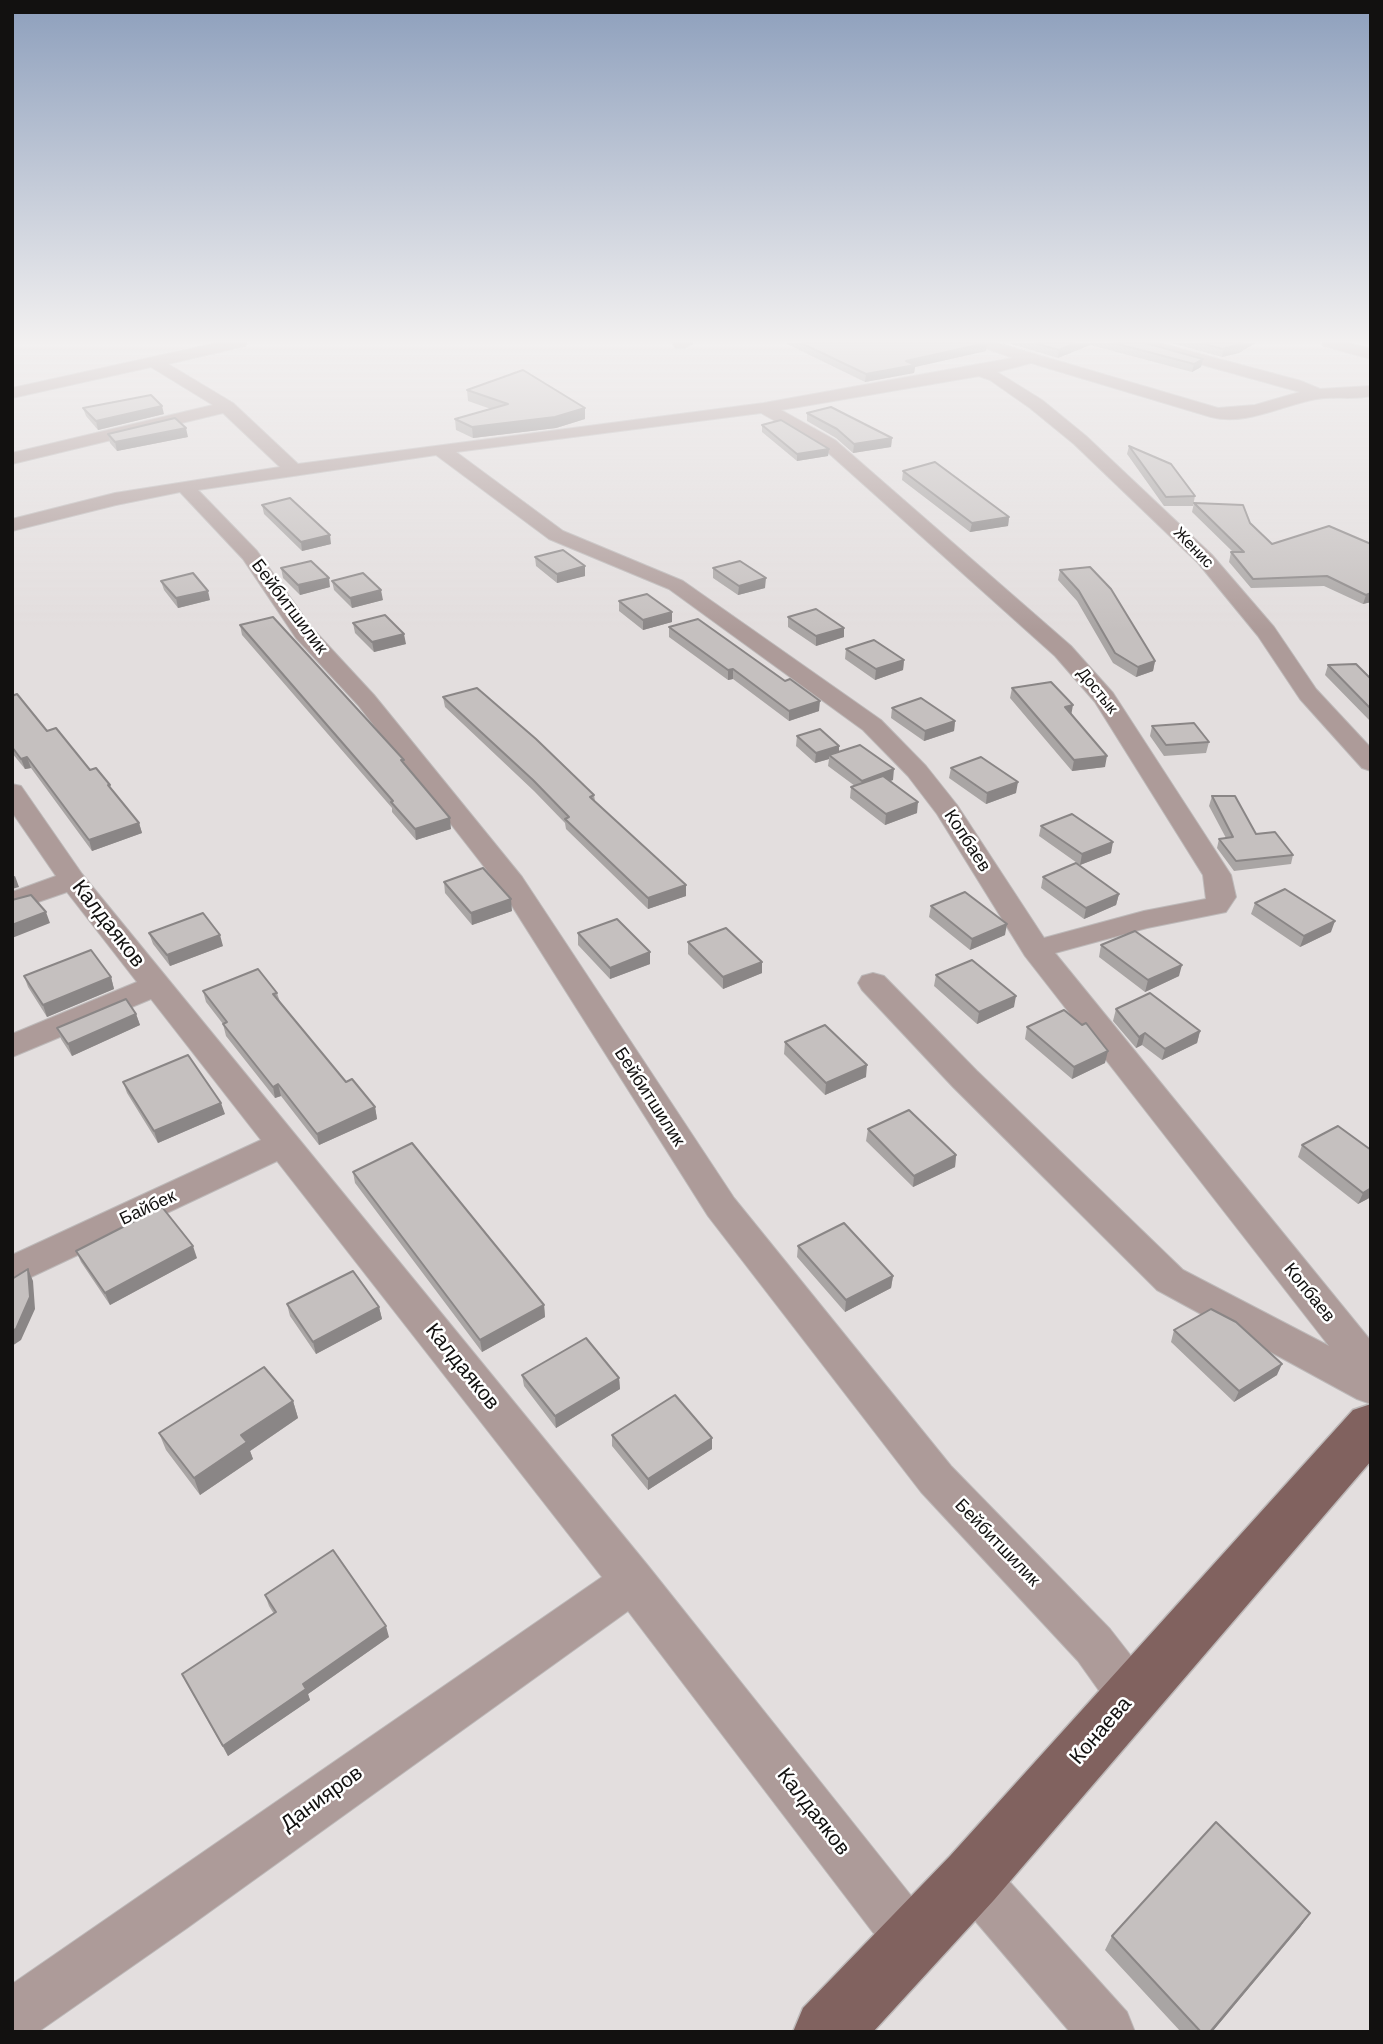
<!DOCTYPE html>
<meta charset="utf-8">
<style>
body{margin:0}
#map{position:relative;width:1383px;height:2044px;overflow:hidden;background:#e3dede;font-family:Helvetica,sans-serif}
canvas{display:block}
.frame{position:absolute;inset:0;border:14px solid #121110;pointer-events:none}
</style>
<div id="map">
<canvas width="1383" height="2044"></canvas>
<div class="frame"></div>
</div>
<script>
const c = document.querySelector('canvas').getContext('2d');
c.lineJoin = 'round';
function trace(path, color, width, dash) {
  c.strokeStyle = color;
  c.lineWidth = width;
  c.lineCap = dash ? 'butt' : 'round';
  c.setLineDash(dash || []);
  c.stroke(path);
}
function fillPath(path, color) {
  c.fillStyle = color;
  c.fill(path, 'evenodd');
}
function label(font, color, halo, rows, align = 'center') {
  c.font = font + ' Helvetica,sans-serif';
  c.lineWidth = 5;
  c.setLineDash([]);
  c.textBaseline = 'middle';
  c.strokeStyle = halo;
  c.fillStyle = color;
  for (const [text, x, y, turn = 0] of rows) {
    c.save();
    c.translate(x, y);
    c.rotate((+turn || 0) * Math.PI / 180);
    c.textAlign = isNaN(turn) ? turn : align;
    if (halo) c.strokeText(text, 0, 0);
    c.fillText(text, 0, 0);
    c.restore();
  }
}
const minor = new Path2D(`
 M217,343H247L245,346L168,364L233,403L298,464L764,403L1013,358L972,343H997L1218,408L1255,405L1300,392L1135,346L1133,343H1159L1301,381L1320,389L1371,386V396C1353,400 1335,396 1317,399C1282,405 1247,426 1211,417L1031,363L997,372L1042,400L1086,436L1212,555L1274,627L1316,689L1371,748V771L1362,768L1300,699L1258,636L1198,563L1074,444L1030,408L990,380L979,376L781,410L835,440L1071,646L1113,693L1231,875L1236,897L1226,912L1147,928L1055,953L1371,1341V1404L1357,1399L1157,1290L953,1087L862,990L858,983L862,976L873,973L884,976L977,1071L1183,1270L1329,1346L1025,956L937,814L908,776L863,730L669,589L549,539L436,455L198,490L257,551L312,628L374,695L522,877L734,1198L951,1466L1110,1629L1149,1679L1156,1696L1149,1713L1132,1719L1115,1713L1078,1661L921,1492L708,1216L500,887L358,705L296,638L243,559L180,492L116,505L12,531V519L115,493L280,467L223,413L12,464V453L213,405L151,367L12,398V388ZM761,413L823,448L1055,656L1095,702L1203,875L1206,899L1144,911L1044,938L957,805L926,766L881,720L683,581L563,531L456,452Z
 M673,343H693L685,348H675Z
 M1322,343H1349L1371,349V359L1324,346Z
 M12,784L21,786L82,874L649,1567L932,1922L940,1941L932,1960L913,1968L894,1960L628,1611L187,1928L38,2032H12V1984L602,1577L277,1161L12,1286V1255L261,1140L151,999L12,1057V1034L137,982L67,892L12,911V892L56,876L12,812Z
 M972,1852L990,1860L1127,2012L1135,2032H1070L954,1896L946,1878L954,1860Z`);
const major = new Path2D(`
 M1371,1404V1461L994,1900L873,2032H793L803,2008L950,1856L1353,1410Z`);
trace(minor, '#bdb9b9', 2);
trace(major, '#bdb9b9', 3);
fillPath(minor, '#ad9b99');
fillPath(major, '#81625f');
fillPath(new Path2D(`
 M785,343H987L986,351L915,367L914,373L865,382Z
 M1008,343H1145L1201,367L1192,372L1090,345L1058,358Z
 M1171,343H1255L1239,353L1222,357Z
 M467,390L585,419L556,428L473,438L456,430L455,419L491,409L468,401Z
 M83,408L164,414L98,430L86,416Z
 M807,413L892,438L891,447L853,453L836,438L807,421Z
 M762,425L829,449L828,456L797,461L762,432Z
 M108,434L188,437L117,451L110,443Z
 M1129,446L1195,496L1193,506H1164L1127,454Z
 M903,471L1009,517L1008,526L970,532L902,480Z
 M1194,503L1250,523L1272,544H1371V602L1363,604L1324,586L1251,588L1229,562L1231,552H1233L1192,512Z
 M262,505L331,544L302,551L264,514Z
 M535,557L585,566V576L557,583L536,566Z
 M281,568L330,587L300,595L283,578Z
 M713,568L765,588L738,595L713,578Z
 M1060,570L1155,661L1153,671L1136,677L1113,663L1077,601L1058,580Z
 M161,581L210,600L178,608L164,590Z
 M332,581L383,600L352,608L334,590Z
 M619,601L672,622L643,630L619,611Z
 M788,617L844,637L816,646L788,627Z
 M353,623L406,644L374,652L355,633Z
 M240,625L404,760V764L451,829L416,840L392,812V808L242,635Z
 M669,627L819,711L789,721L733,679L728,680L669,637Z
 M846,649L904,660L903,670L875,680L845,659Z
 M1328,665L1371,679V722L1325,675Z
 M1012,688L1072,714L1105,767L1072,771L1010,698Z
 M12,696L47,731L111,790L139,823L142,833L92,851L31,768L25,769L12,753Z
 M443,697L594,795L595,801L686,896L648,909L566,829L565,823L534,791L445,707Z
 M892,708L955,721L954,731L924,741L891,718Z
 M1152,726L1209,742L1206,753L1164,756L1150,736Z
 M797,736L839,752L893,780L889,781L917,813L885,825L850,798L851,787L855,786L828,766L829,759L815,763L796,746Z
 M951,768L1016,793L986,804L949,778Z
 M1212,796L1256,834L1293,855L1291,864L1234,871L1217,848L1219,839L1226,838L1209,806Z
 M1041,826L1111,853L1080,865L1039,836Z
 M1043,877L1119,894L1116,905L1084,919L1041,888Z
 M444,882L512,911L472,925L445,893Z
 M1255,903L1331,932L1300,947L1251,914Z
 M931,906L1005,935L970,950L929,917Z
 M149,933L223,946L170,966L153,944Z
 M578,933L650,952V964L610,979L578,945Z
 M688,942L762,973L723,989L688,954Z
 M1101,945L1179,976L1145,992L1099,957Z
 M936,975L1014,1007L977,1024L934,986Z
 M24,976L111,977L114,989L47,1017L28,987Z
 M203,991L277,993L280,1002L346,1082L375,1107L377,1119L319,1145L281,1096L275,1098L226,1036L223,1024L206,1002Z
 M1116,1009L1200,1031L1197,1043L1162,1060L1142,1045L1136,1048L1113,1021Z
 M136,1014L140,1025L72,1056L61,1039L57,1028Z
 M1027,1027L1105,1063L1072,1079L1025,1039Z
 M785,1042L866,1077L825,1095L784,1054Z
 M123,1082L225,1114L158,1143L127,1093Z
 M868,1129L956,1155L955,1167L913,1187L866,1141Z
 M1302,1145L1371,1150V1197L1358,1204L1298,1157Z
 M353,1172L544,1305L545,1317L482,1352L355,1183Z
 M798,1246L893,1276L891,1288L845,1312L797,1257Z
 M76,1251L197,1258L110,1305L81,1262Z
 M287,1304L379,1307L382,1319L316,1354L290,1316Z
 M1174,1330L1277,1375L1234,1402L1171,1342Z
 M522,1375L619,1378L620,1389L556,1428L524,1386Z
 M293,1401L298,1418L250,1451L253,1459L200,1495L166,1450L159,1433Z
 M612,1435L712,1449L648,1490L612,1446Z
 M265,1595L389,1637L308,1694L310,1700L228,1756L187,1684L182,1674L274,1614L269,1606Z
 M1310,1913L1300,1927L1212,2032H1181L1105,1950L1112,1936Z`), '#a9a5a4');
fillPath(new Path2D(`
 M987,343L986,351L915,367L914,373L865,382L866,374L906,361Z
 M1076,343H1090V345L1058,358L1059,350Z
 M1243,343H1255L1239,353L1222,357L1223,349Z
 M1203,359L1201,367L1192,372L1194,364Z
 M162,406L164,414L98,430L96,421Z
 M585,408V419L556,428L473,438L472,427Z
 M186,428L188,437L117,451L115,442Z
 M892,438L891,447L853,453L854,444Z
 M829,449L828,456L797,461V454Z
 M1009,517L1008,526L970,532L972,523Z
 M330,535L331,544L302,551L301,542Z
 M585,566V576L557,583V574Z
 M329,578L330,587L300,595L298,585Z
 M766,578L765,588L738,595L739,586Z
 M381,590L383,600L352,608L350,598Z
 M208,591L210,600L178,608L176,598Z
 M1371,593V602L1363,604L1366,595Z
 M672,612V622L643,630V620Z
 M844,628V637L816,646V636Z
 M404,634L406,644L374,652L372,642Z
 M904,660L903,670L875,680L876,669Z
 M1155,661L1153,671L1136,677L1138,667Z
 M733,669V679L728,680V670Z
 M820,701L819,711L789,721V711Z
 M1073,705L1071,716L1065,707Z
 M955,721L954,731L924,741L925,731Z
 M839,746V757L829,755V759L815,763L816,753Z
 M1107,756L1105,767L1072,771L1074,760Z
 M27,757L31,768L25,769L21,759Z
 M894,769L893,780L861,791L862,781Z
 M1018,782L1016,793L986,804L987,793Z
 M918,802L917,813L885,825L886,814Z
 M450,818L451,829L416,840L415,829Z
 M139,823L142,833L92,851L89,840Z
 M1113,842L1111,853L1080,865L1082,854Z
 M15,876L19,887L12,889V877Z
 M686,885V896L648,909V898Z
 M1119,894L1116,905L1084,919L1086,908Z
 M511,899L512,911L472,925L471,913Z
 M46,912L50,923L12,938V925Z
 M1335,921L1331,932L1300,947L1304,936Z
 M1007,924L1005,935L970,950L972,939Z
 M220,935L223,946L170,966L167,955Z
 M650,952V964L610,979V968Z
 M762,962V973L723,989V977Z
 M1182,965L1179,976L1145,992L1148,980Z
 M111,977L114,989L47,1017L43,1005Z
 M1016,996L1014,1007L977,1024L979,1012Z
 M136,1014L140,1025L72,1056L68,1044Z
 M1200,1031L1197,1043L1162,1060L1165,1049Z
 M1145,1033L1142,1045L1136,1048L1139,1037Z
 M1108,1051L1105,1063L1072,1079L1074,1067Z
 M867,1065L866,1077L825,1095L826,1083Z
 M278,1084L281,1096L275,1098L273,1087Z
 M221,1103L225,1114L158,1143L154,1131Z
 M375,1107L377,1119L319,1145L317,1134Z
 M956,1155L955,1167L913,1187L914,1176Z
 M1371,1188V1197L1358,1204L1363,1193Z
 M193,1246L197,1258L110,1305L105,1293Z
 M28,1269L33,1281L35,1309L21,1340L12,1346V1331Z
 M893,1276L891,1288L845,1312L846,1300Z
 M544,1305L545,1317L482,1352L480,1340Z
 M379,1307L382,1319L316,1354L313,1342Z
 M1282,1364L1277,1375L1234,1402L1239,1391Z
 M619,1378L620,1389L556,1428L555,1416Z
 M293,1401L298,1418L250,1451L253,1459L200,1495L194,1478L241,1435Z
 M712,1438V1449L648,1490V1479Z
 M386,1626L389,1637L308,1694L310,1700L228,1756L223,1746L303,1684Z
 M1310,1913L1300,1927L1212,2032H1210Z`), '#8a8686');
const building = new Path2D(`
 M801,343H986L906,361L915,365L866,374Z
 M1035,343H1076L1059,350Z
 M1114,343H1145L1203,359L1194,364Z
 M1201,343H1243L1223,349Z
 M523,370L585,408L555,417L472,427L455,419L508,404L467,390Z
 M151,395L162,406L96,421L83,408Z
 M831,407L892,438L854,444L837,429L807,413Z
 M175,418L186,428L115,442L108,434Z
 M781,420L829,449L797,454L762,425Z
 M1129,446L1171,464L1195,496L1166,497Z
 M935,462L1009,517L972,523L903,471Z
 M290,498L330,535L301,542L262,505Z
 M1194,503L1243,505L1250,523L1272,544L1329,526L1371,544V593L1366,595L1327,576L1253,579L1231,552H1244Z
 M563,550L585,566L557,574L535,557Z
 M311,561L329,578L298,585L281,568Z
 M740,561L766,578L739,586L713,568Z
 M1090,567L1111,589L1155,661L1138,667L1115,653L1079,591L1060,570Z
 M193,573L208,591L176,598L161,581Z
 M363,573L381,590L350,598L332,581Z
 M647,594L672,612L643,620L619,601Z
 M816,609L844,628L816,636L788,617Z
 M385,615L404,634L372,642L353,623Z
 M273,617L404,760H401L450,818L415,829L391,802L393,801L240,625Z
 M698,619L785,681L790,679L820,701L789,711L733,669L728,670L669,627Z
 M874,640L904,660L876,669L846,649Z
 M1356,664L1371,679V709L1328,665Z
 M1051,682L1073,705L1065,707L1107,756L1074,760L1012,688Z
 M477,688L536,739L594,795L590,797L686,885L648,898L565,819L569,817L533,780L443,697Z
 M17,694L47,731L56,728L90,770L96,768L110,785H108L139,823L89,840L27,757L21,759L12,747V696Z
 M921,698L955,721L925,731L892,708Z
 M1194,723L1209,742L1166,745L1152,726Z
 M820,729L839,746L816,753L797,736Z
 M860,745L894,769L862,781L829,755Z
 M981,757L1018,782L987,793L951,768Z
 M883,776L918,802L886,814L851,787Z
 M1212,796H1235L1256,834L1275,832L1293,855L1236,861L1219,839L1233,837Z
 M1072,814L1113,842L1082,854L1041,826Z
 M1076,863L1119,894L1086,908L1043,877Z
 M483,868L511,899L471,913L444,882Z
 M1285,889L1335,921L1304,936L1255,903Z
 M965,892L1007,924L972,939L931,906Z
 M31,895L46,912L12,925V900Z
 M203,913L220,935L167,955L149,933Z
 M617,919L650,952L610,968L578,933Z
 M726,928L762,962L723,977L688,942Z
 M1135,931L1182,965L1148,980L1101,945Z
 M91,950L111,977L43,1005L24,976Z
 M972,960L1016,996L979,1012L936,975Z
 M258,969L277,993L273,994L346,1082L352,1079L375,1107L317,1134L278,1084L273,1087L223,1024L227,1022L203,991Z
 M1150,993L1200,1031L1165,1049L1145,1033L1139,1037L1116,1009Z
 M126,999L136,1014L68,1044L57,1028Z
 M1064,1010L1082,1025L1086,1023L1108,1051L1074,1067L1027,1027Z
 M825,1025L867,1065L826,1083L785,1042Z
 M188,1055L221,1103L154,1131L123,1082Z
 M909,1110L956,1155L914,1176L868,1129Z
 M1338,1126L1371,1150V1188L1363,1193L1302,1145Z
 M412,1143L544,1305L480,1340L353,1172Z
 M162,1207L193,1246L105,1293L76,1251Z
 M844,1223L893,1276L846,1300L798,1246Z
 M28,1269L30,1297L16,1329L12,1331V1279Z
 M353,1271L379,1307L313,1342L287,1304Z
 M1211,1309L1236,1322L1282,1364L1239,1391L1174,1330Z
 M586,1338L619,1378L555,1416L522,1375Z
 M264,1367L293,1401L241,1435L247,1442L194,1478L159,1433Z
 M675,1395L712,1438L648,1479L612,1435Z
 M333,1550L386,1626L303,1684L306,1689L223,1746L182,1674L276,1612L265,1595Z
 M1216,1822L1310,1913L1210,2032H1201L1112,1936Z`);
fillPath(building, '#c5c0bf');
trace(building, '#8a8686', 2);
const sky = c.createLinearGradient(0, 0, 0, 630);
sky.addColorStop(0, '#8d9fbc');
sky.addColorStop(0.54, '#f2f0f0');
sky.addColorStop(1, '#f2f0f000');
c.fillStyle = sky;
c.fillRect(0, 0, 1383, 630);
label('16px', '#121110', '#fff', [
 ["Женис",1193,548,46],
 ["Достык",1097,691,51]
]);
label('18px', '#121110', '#fff', [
 ["Бейбитшилик",289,607,53],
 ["Копбаев",967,841,57],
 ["Бейбитшилик",649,1097,57],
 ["Байбек",148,1208,-25],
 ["Копбаев",1309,1293,51],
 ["Бейбитшилик",997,1543,46]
]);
label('21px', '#121110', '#fff', [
 ["Калдаяков",108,924,52],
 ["Калдаяков",462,1367,51],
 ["Конаева",1101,1731,-49],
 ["Данияров",322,1799,-36],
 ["Калдаяков",813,1812,52]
]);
</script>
